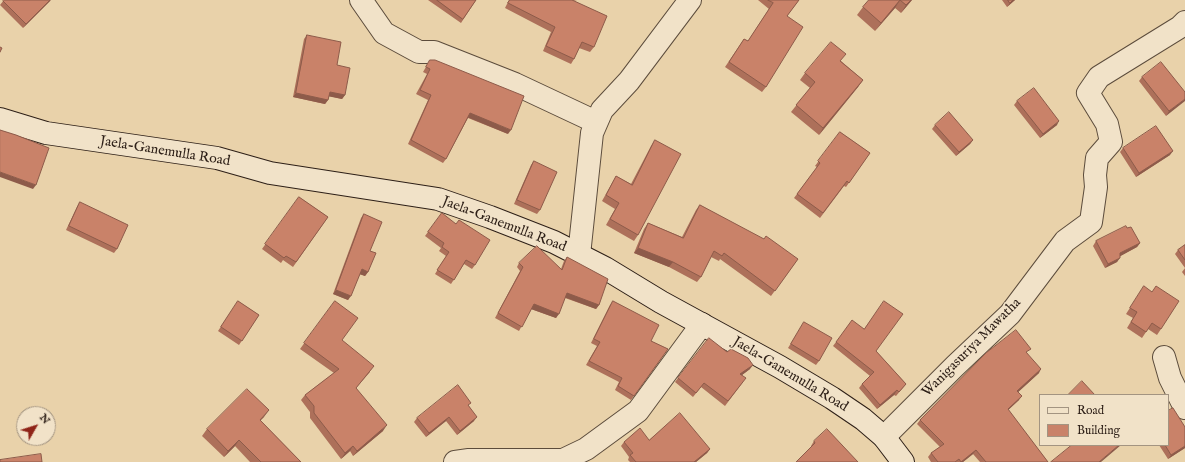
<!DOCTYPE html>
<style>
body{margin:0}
#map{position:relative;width:1185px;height:462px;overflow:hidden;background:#e9d2aa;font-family:"IM FELL English",serif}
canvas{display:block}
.legend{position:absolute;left:1039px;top:394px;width:130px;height:52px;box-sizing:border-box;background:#f1e2c8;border:1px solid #a39481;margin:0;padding:5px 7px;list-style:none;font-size:12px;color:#2d1f17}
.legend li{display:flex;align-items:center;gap:8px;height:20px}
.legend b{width:20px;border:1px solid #a39481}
.north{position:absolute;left:16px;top:406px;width:40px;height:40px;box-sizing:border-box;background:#f1e2c8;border:1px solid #a39481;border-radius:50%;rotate:51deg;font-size:11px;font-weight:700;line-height:16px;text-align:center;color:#2d1f17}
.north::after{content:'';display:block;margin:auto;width:14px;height:18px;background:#8f2418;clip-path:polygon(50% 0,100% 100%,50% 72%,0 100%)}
</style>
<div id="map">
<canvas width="1185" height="462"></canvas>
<ul class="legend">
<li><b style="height:5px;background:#f1e2c8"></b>Road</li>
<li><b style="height:11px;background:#c98269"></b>Building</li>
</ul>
<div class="north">N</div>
</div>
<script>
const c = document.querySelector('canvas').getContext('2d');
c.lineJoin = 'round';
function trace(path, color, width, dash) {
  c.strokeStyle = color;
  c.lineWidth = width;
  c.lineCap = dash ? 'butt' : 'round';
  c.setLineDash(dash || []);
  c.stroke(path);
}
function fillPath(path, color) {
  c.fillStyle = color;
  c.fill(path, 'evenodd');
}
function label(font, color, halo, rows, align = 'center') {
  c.font = font + ' "IM FELL English",serif';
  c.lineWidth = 3.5;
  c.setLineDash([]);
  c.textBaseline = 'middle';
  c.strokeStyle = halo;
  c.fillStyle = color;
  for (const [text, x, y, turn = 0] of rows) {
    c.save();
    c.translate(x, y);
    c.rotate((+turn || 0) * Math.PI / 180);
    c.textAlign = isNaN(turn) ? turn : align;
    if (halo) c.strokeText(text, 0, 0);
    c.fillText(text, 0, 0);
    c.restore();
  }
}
const street = new Path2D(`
 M361,0L384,33L419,52H434L515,84L596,122
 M579,255L592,133L602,110L629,81L690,0
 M1164,357L1170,378L1185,408
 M884,437L955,366L1010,314L1065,241L1091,222L1096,187L1095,175L1097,158L1111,142L1107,124L1088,93L1099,77L1180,27L1185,22
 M455,462L469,460H563L586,449L638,411L702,324`);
const secondary = new Path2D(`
 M0,119L46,133L217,158L270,173L438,199L490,217L554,242L605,268L661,302L780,367L832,398L863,419L884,437L903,462`);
trace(street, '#5c4c3c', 24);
trace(secondary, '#2d1f17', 24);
trace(street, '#f1e2c8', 22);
trace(secondary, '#f1e2c8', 22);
fillPath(new Path2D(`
 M4,0L50,1L23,28L0,5Z
 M428,0H476L461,23Z
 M509,0H577L573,1L594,47L590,52L579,48L574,59L571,64L543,51L551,32L505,8Z
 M758,0H799L787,16L766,87L762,92L725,67L744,39L748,41L769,9Z
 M869,0H912L901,13L895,8L875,31L857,15L863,7Z
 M1002,0H1015L1007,7Z
 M307,35L337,65L345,95L342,99L329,96L328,100L325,104L293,97L304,39Z
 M430,60L508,134L468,118L446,159L443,163L408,144L428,100L416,94L427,74L423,72Z
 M841,61L863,80L858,87L819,135L791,112L810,88L800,80L805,73Z
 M1142,77L1185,92L1166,116L1139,81Z
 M1017,101L1057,125L1040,138L1014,105Z
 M935,125L973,140L970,144L956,156L932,129Z
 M840,132L870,153L846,187L844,186L820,218L794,198L817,167L815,166Z
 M655,140L638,235L634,241L606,225L615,209L602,201L612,183L616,176L631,184L651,146Z
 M1123,148L1170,155L1136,177L1120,152Z
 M534,161L540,210L537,214L514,204L531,165Z
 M299,197L328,217L293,267L283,260L281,263L262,249Z
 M80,202L117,249L114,253L66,230L77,207Z
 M700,205L798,259L771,296L720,259L719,261L711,257L701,277L697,282L669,267L634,253L644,229L648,223L682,237L696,210Z
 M442,213L475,265L472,269L464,264L451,284L435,274L446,256L439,251L441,248L425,236Z
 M364,214L370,251L368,272L365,276L360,274L348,300L333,294L361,218Z
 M1127,228L1140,243L1137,247L1120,256L1117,262L1105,268L1093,246L1096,241Z
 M1185,245V276L1182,272L1185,268L1175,254L1178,250Z
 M567,257L599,305L596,309L565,298L556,318L531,309L519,331L495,318L520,271L517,267L519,263L561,269L564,261Z
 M1144,286L1161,329L1157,335L1148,329L1142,338L1127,328L1133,318L1126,314Z
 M238,301L259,315L239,345L218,331Z
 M335,301L342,340L370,372L356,388L383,431L353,456L350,451L341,459L310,418V412L301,400L305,395L334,373L300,349Z
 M613,301L651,341L668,349L631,400L615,390L619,382L586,365L597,346L591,343L610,305Z
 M804,322L819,361L816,365L788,348Z
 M836,342L876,351L906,384L896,396L894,395L877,409L859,388L862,384L870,376L833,346Z
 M727,352L750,369L742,375L743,382L725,406L701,387L693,397L675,382L678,378Z
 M1027,353L1039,373L1018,392L1019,400L1008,410L1048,462H980L973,454L963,462H931L928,457L931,453L940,447L917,424L920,420Z
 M469,406L474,421L457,435L446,421L426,437L414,422L417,418Z
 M264,417L260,420L301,462H250L235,446L224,457L202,436L207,429Z
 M649,440L710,449L707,453L696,462H630L628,460L629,457L621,446L624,442Z
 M814,441L858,462L811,447V446Z
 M1159,445H1168L1185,448L1168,459Z`), '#ad705a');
fillPath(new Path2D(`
 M50,0H51L23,28L26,24Z
 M900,0L895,8L875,31L881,23Z
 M911,0H912L901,13L906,5Z
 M1013,0H1015L1007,7L1010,3Z
 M863,80L858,87L819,135L823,128Z
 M330,92L345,95L342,99L327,96Z
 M296,93L328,100L325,104L293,97Z
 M1185,99V101L1166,116L1169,111Z
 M470,113L511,130L508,134L467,117Z
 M1059,121L1057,125L1040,138L1043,134Z
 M973,140L970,144L956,156L959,152Z
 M1173,151L1170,155L1136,177L1139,173Z
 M0,172L36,185L33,189L0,177Z
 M1140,243L1137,247L1117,258L1120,253Z
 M638,248L673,262L669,267L634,253Z
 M1120,258L1117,262L1105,268L1108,264Z
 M362,269L368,272L365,276L359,274Z
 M336,290L351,296L348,300L333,294Z
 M567,293L599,305L596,309L564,297Z
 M534,304L559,314L556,318L531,309Z
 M753,365L750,369L738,378L740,374Z
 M1041,369L1039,373L1015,395L1017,391Z
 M897,390L894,395L877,409L880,405Z
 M1022,396L1019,400L1005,413L1008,409Z
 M269,410L264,417L255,426L260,420Z
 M449,417L446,421L426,437L429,433Z
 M477,417L474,421L457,435L460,431Z
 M387,425L383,431L353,456L357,451Z
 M239,440L235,446L224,457L228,451Z
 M1119,445H1121L1101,462H1099Z
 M353,446L350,451L341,459L345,453Z
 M1185,446V448L1168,459L1171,455Z
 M710,449L707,453L696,462H694Z
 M976,450L973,454L963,462H961Z`), '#8d5b4a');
const building = new Path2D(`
 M4,0H50L26,24L3,1Z
 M437,0H476L463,19Z
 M510,0H572L607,16L594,47L582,42L574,59L546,46L555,27L508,3Z
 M768,0H799L787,16L803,27L766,87L729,62L744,39L748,41L773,3Z
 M869,0H911L906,5L900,0L881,23L863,7Z
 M1008,0H1013L1010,3Z
 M307,35L341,42L337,65L350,68L345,95L330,92L328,100L296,93Z
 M831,42L846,54L840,61L863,80L823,128L796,105L815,82L805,73Z
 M0,47L2,48L0,52Z
 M430,60H435L524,96L511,130L470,113L446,159L411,140L431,95L420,90L430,69L426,67Z
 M1161,62L1185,92V99L1169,111L1142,77Z
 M1034,88L1059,121L1043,134L1017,101Z
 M949,112L973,140L959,152L935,125Z
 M1156,126L1173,151L1139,173L1123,148Z
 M0,130L16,135L49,148L36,185L0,172Z
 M840,132L870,153L849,183L847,181L823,213L797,194L820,163L818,161Z
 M655,140L681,154L638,235L610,219L619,203L606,195L616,176L632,185Z
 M534,161L557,172L540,210L517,200Z
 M299,197L328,217L296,262L286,256L284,258L265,244Z
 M80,202L128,225L117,249L69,226Z
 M700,205L764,239L766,236L798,259L775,291L724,253L722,256L714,251L701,277L673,262L638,248L648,223L683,238Z
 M442,213L456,224L459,220L490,240L475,265L466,260L454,280L437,270L449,252L442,247L444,243L428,232Z
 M364,214L382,222L370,251L376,253L368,272L362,269L351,296L336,290Z
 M1126,226L1127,228L1131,227L1140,243L1120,253V258L1108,264L1096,241Z
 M1185,245V260L1178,250Z
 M537,246L562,270L567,257L608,279L599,305L567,293L559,314L534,304L522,327L498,313L523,267L519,263Z
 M1144,286L1152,292L1156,286L1179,301L1161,329L1152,323L1146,332L1131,322L1137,312L1130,308Z
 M238,301L259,315L242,341L221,327Z
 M335,301L358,318L342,340L374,366L356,388L387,425L357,451L353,446L345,453L314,413V406L305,395L339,369L304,343Z
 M613,301L659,325L651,341L668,349L634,396L618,386L622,378L589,361L600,342L594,339Z
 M884,301L903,314L876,351L906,384L899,392L897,390L880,405L862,384L874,372L836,342L852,320L864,329Z
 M804,322L832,338L819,361L791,344Z
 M1016,330L1031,349L1026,352L1041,369L1017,391L1022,396L1008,409L1048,462H986L976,450L961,462L959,459L955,462H938L931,453L944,444L920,420L986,353Z
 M709,338L727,352L731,349L748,358L753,365L740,374L746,378L728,401L704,383L696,393L678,378Z
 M1082,381L1095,395H1068Z
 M458,385L471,403L468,405L477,417L460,431L449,417L429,433L417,418Z
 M247,389L269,410L260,420L301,462H261L239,440L228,451L207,429Z
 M1173,408L1185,427V446L1171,455L1165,445H1168V411Z
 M680,413L710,449L694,462H636L630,455L633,453L624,442L640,428L649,440Z
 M827,429L858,462H796L815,443L814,441Z
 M1072,445H1119L1099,462H1051Z
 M41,454L42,462H0V460Z`);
fillPath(building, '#c98269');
trace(building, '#8d5b4a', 1);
label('14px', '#2d1f17', '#f1e2c8', [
 ["Jaela-Ganemulla Road",165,152,9],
 ["Jaela-Ganemulla Road",504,225,21],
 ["Wanigasuriya Mawatha",972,348,-45],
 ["Jaela-Ganemulla Road",790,375,31]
]);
</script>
